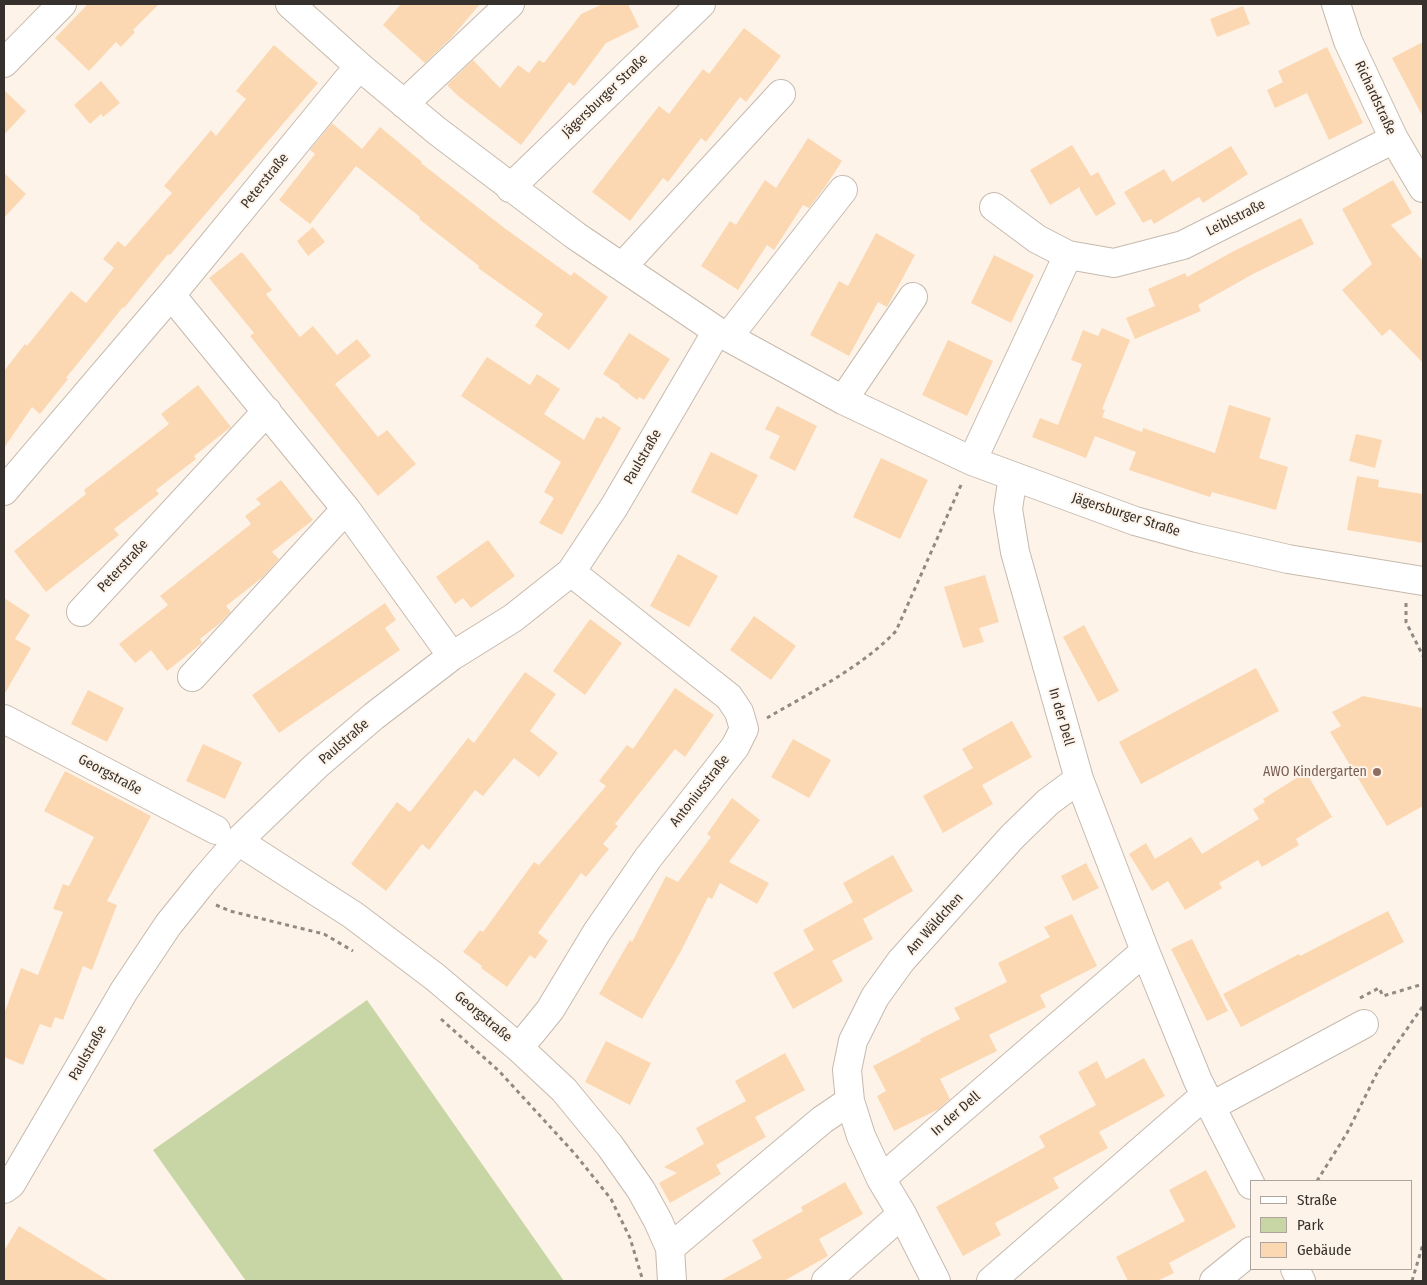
<!DOCTYPE html>
<meta charset="utf-8">
<style>
body{margin:0}
#map{position:relative;width:1427px;height:1285px;overflow:hidden;background:#fdf3e9;font-family:"Fira Sans Condensed",sans-serif}
canvas{display:block}
.frame{position:absolute;inset:0;border:5px solid #36312c;pointer-events:none}
.legend{position:absolute;left:1250px;top:1180px;width:162px;height:90px;box-sizing:border-box;background:#fdf3e9;border:1px solid #ada59d;margin:0;padding:6px 9px;list-style:none;font-size:15px;color:#36312c}
.legend li{display:flex;align-items:center;gap:10px;height:25px}
.legend b{width:25px;border:1px solid #ada59d}
</style>
<div id="map">
<canvas width="1427" height="1285"></canvas>
<div class="frame"></div>
<ul class="legend">
<li><b style="height:6px;background:#fff"></b>Straße</li>
<li><b style="height:14px;background:#c8d6a6"></b>Park</li>
<li><b style="height:14px;background:#fcd8b2"></b>Gebäude</li>
</ul>
</div>
<script>
const c = document.querySelector('canvas').getContext('2d');
c.lineJoin = 'round';
function fillPath(path, color) {
  c.fillStyle = color;
  c.fill(path, 'evenodd');
}
function trace(path, color, width, dash) {
  c.strokeStyle = color;
  c.lineWidth = width;
  c.lineCap = dash ? 'butt' : 'round';
  c.setLineDash(dash || []);
  c.stroke(path);
}
function label(font, color, halo, rows, align = 'center') {
  c.font = font + ' "Fira Sans Condensed",sans-serif';
  c.lineWidth = 4;
  c.setLineDash([]);
  c.textBaseline = 'middle';
  c.strokeStyle = halo;
  c.fillStyle = color;
  for (const [text, x, y, turn = 0] of rows) {
    c.save();
    c.translate(x, y);
    c.rotate((+turn || 0) * Math.PI / 180);
    c.textAlign = isNaN(turn) ? turn : align;
    if (halo) c.strokeText(text, 0, 0);
    c.fillText(text, 0, 0);
    c.restore();
  }
}
fillPath(new Path2D(`
 M367,1000L564,1281H246L153,1150Z`), '#c8d6a6');
fillPath(new Path2D(`
 M88,4H159L133,30L135,32L121,47L116,42L89,71L55,38Z
 M401,4H480L452,37L425,63L383,25Z
 M603,4H628L639,27L606,43L574,86L569,82L521,145L458,96L447,85L473,60L500,88L518,65L529,73L539,60L544,63L581,14Z
 M1243,6L1250,24L1217,37L1210,19Z
 M744,28L781,56L746,102L740,97L706,142L701,138L668,182L663,178L630,221L592,192L659,106L669,114L703,69L709,74Z
 M1423,42V117L1392,58Z
 M274,45L318,83L202,218L170,255L168,254L124,308L123,307L66,378L68,379L40,414L32,407L4,448V371L25,344L27,346L71,291L86,303L114,268L103,259L118,241L125,247L172,193L164,186L211,130L216,136L246,99L236,91Z
 M1327,47L1363,123L1329,140L1307,93L1275,108L1267,90L1283,82L1278,71Z
 M101,81L120,103L103,117L101,114L90,124L74,105Z
 M4,90L26,111L4,135Z
 M332,123L362,149L380,127L422,162L421,163L503,227L571,276L574,272L608,297L569,350L535,326L543,314L478,268L479,266L419,219L420,217L356,166L310,224L279,200L315,154L310,150Z
 M808,138L842,161L825,187L809,208L803,205L774,250L767,245L738,290L701,266L730,221L736,225L765,180L776,188Z
 M1072,145L1091,176L1098,172L1116,204L1096,216L1080,190V187L1050,205L1030,170Z
 M1231,146L1248,174L1203,203L1199,197L1154,224L1151,219L1143,223L1124,192L1164,169L1172,182Z
 M4,173L26,194L4,218Z
 M1393,180L1412,213L1391,225L1423,261V363L1390,329L1382,336L1342,290L1372,264L1342,209Z
 M1301,218L1314,244L1253,274L1198,305L1201,311L1135,339L1126,318L1155,306L1148,289L1185,273L1187,277L1234,251Z
 M313,227L325,242L308,256L297,241Z
 M876,233L915,255L887,307L878,302L849,356L810,335L839,281L848,286Z
 M242,252L272,290L266,294L300,337L313,326L337,355L357,339L371,356L335,384L378,437L387,430L416,464L378,496L250,336L254,333L209,278Z
 M994,255L1034,275L1011,323L971,303Z
 M1102,328L1130,340L1102,409L1105,410L1102,417L1142,432L1143,428L1215,453L1229,405L1271,418L1259,458L1288,467L1276,510L1212,492L1210,497L1129,470L1136,452L1095,436L1086,458L1032,437L1040,418L1058,425L1082,364L1071,360L1083,330L1098,336Z
 M629,333L670,359L644,400L639,397L637,400L619,386L620,385L603,374Z
 M948,340L993,361L967,416L922,395Z
 M487,357L530,385L537,374L560,389L544,414L584,440L596,417L601,419L603,416L621,428L562,535L539,523L554,498L544,492L561,462L461,396Z
 M198,385L231,427L194,456L196,459L156,490L159,494L114,529L119,535L46,592L14,551L86,494L84,490L169,424L161,414Z
 M777,406L817,426L795,471L769,458L780,436L765,429Z
 M1356,434L1382,440L1375,468L1349,461Z
 M711,452L758,475L737,515L691,492Z
 M881,458L928,480L900,539L853,517Z
 M1357,476L1379,480L1378,487L1423,494V543L1347,530Z
 M281,480L313,520L272,552L279,559L263,577L226,606L231,612L219,624L200,639L202,643L167,671L151,650L135,663L119,644L168,605L160,596L251,524L245,516L261,504L256,499Z
 M488,540L515,576L471,608L463,598L455,604L436,577Z
 M678,554L718,576L689,627L650,606Z
 M985,575L999,622L979,628L984,642L963,648L944,587Z
 M4,598L30,615L15,639L31,648L4,695Z
 M385,603L396,620L385,628L400,650L279,733L252,695Z
 M754,616L796,646L771,680L730,650Z
 M590,619L622,643L585,695L553,671Z
 M1084,625L1119,691L1098,702L1063,637Z
 M1256,668L1279,711L1141,784L1119,742Z
 M525,672L556,694L530,731L558,753L539,777L514,758L483,796L475,790L429,850L422,844L386,891L351,864L397,802L410,812L468,738L474,743Z
 M675,688L714,715L685,757L675,749L615,824L618,826L603,844L609,849L586,877L581,873L538,933L548,941L535,959L530,955L507,987L481,968L482,966L463,952L480,930L483,932L534,862L539,865L606,786L599,781L627,745L633,749Z
 M88,690L124,708L107,742L71,724Z
 M1363,696L1423,708V806L1387,826L1330,732L1341,726L1332,712Z
 M1012,721L1032,757L982,785L993,804L943,833L923,796L973,768L962,749Z
 M793,739L831,760L809,798L771,777Z
 M203,744L242,762L225,799L186,781Z
 M65,771L151,816L107,901L117,905L92,970L83,966L63,1020L55,1017L51,1028L40,1024L23,1065L4,1057V1014L21,968L38,975L63,912L53,909L63,884L69,886L94,837L44,811Z
 M1306,772L1332,817L1296,839L1299,845L1262,867L1258,860L1219,883L1222,888L1185,910L1168,881L1152,891L1129,854L1146,843L1155,859L1191,837L1202,854L1259,819L1253,809L1265,802L1263,799Z
 M732,798L760,820L729,862L769,883L757,904L720,883L712,899L708,897L681,951L642,1019L599,994L630,940L632,942L666,876L678,882L711,837L707,834Z
 M893,855L913,891L863,919L873,939L832,961L843,981L793,1009L773,973L814,950L803,930L853,902L843,883Z
 M1086,863L1099,888L1073,901L1061,876Z
 M1388,911L1404,942L1241,1027L1223,994L1299,954L1300,956Z
 M1072,914L1097,966L1040,995L1046,1007L989,1035L997,1051L940,1079L950,1099L939,1109L894,1131L877,1096L886,1091L873,1066L921,1041L920,1039L960,1019L954,1008L1007,982L998,963L1050,937L1044,927Z
 M1192,939L1228,1011L1207,1021L1171,949Z
 M606,1041L651,1063L630,1105L585,1082Z
 M785,1053L805,1090L755,1117L766,1137L716,1165L721,1174L670,1203L659,1183L677,1173L664,1167L704,1144L696,1128L746,1101L735,1081Z
 M1144,1058L1165,1096L1099,1132L1108,1148L1053,1178L1059,1188L995,1223L1001,1235L963,1256L936,1207L1045,1147L1039,1136L1096,1105L1078,1072L1097,1061L1106,1079Z
 M1206,1170L1236,1227L1169,1263L1174,1273L1157,1281H1128L1116,1257L1185,1221L1169,1190Z
 M845,1182L863,1214L819,1239L828,1256L784,1281H720L762,1258L752,1240L803,1211L801,1207Z
 M19,1226L109,1281H4V1251Z`), '#fcd8b2');
const minor = new Path2D(`
 M290,4L359,66L437,131L576,236L717,331L843,400L972,461L1135,521L1197,538L1288,559L1423,581
 M1336,4L1348,41L1394,139L1423,188
 M4,63L62,4
 M404,104L510,4
 M510,188L701,4
 M994,207L1037,239L1068,255L1114,263L1183,245L1394,139
 M622,267L781,94
 M171,295L346,509L452,656
 M728,337L843,190
 M843,400L913,297
 M972,461L1068,255
 M1013,476L1008,509L1015,552L1079,779L1145,951L1198,1081L1251,1185
 M4,491L171,295L359,66
 M81,612L267,411
 M192,677L346,509
 M4,719L216,830
 M238,841L353,915L435,977L519,1048L564,1090L610,1146L641,1190L658,1221L670,1248L672,1281
 M519,1048L550,1010L597,932L648,858L735,747L744,729L739,712L729,697L571,572
 M1210,1107L1364,1024
 M881,1179L1145,951
 M4,1189L11,1184L124,991L168,925L205,879L238,841L317,765L374,716L452,656L513,618L571,572L614,507L717,331
 M670,1248L822,1120L850,1101
 M1295,1269L1301,1281
 M826,1281L902,1214
 M936,1281L902,1214L881,1179L861,1136L850,1101L847,1070L853,1041L875,997L901,961L1012,837L1048,802L1079,779
 M991,1281L1205,1095
 M1214,1281L1251,1251`);
trace(minor, '#c6baae', 30);
trace(new Path2D(`
 M1406,603V622L1423,656
 M767,718C811,692 861,668 896,631L961,485
 M216,905L230,911L324,934L353,951
 M1360,998L1379,988L1383,996L1423,984
 M441,1019L499,1071L575,1154L611,1199L630,1238L643,1281
 M1317,1181L1347,1133L1379,1069L1423,1006
 M1412,1281L1423,1244`), '#918982', 3, [4, 4]);
trace(minor, '#fff', 28);
for (const [x, y, r, color] of [
 [1377,772,5,"#8d6e63"]
]) {
  const dot = new Path2D();
  dot.arc(x, y, r, 0, 2 * Math.PI);
  c.fillStyle = color;
  c.fill(dot);
  trace(dot, '#fdf3e9', 2);
}
label('14px', '#36312c', '#fdf3e9', [
 ["Jägersburger Straße",605,96,-44],
 ["Richardstraße",1375,98,65],
 ["Peterstraße",265,181,-51],
 ["Leiblstraße",1236,218,-27],
 ["Paulstraße",643,457,-60],
 ["Jägersburger Straße",1126,515,18],
 ["Peterstraße",123,566,-47],
 ["In der Dell",1061,717,74],
 ["Paulstraße",344,742,-41],
 ["Georgstraße",110,775,28],
 ["Antoniusstraße",700,791,-52],
 ["Am Wäldchen",935,924,-48],
 ["Georgstraße",483,1017,40],
 ["Paulstraße",88,1053,-60],
 ["In der Dell",956,1114,-41]
]);
label('14px', '#785e54', '#fdf3e9', [
 ["AWO Kindergarten",1367,772]
], 'right');
</script>
